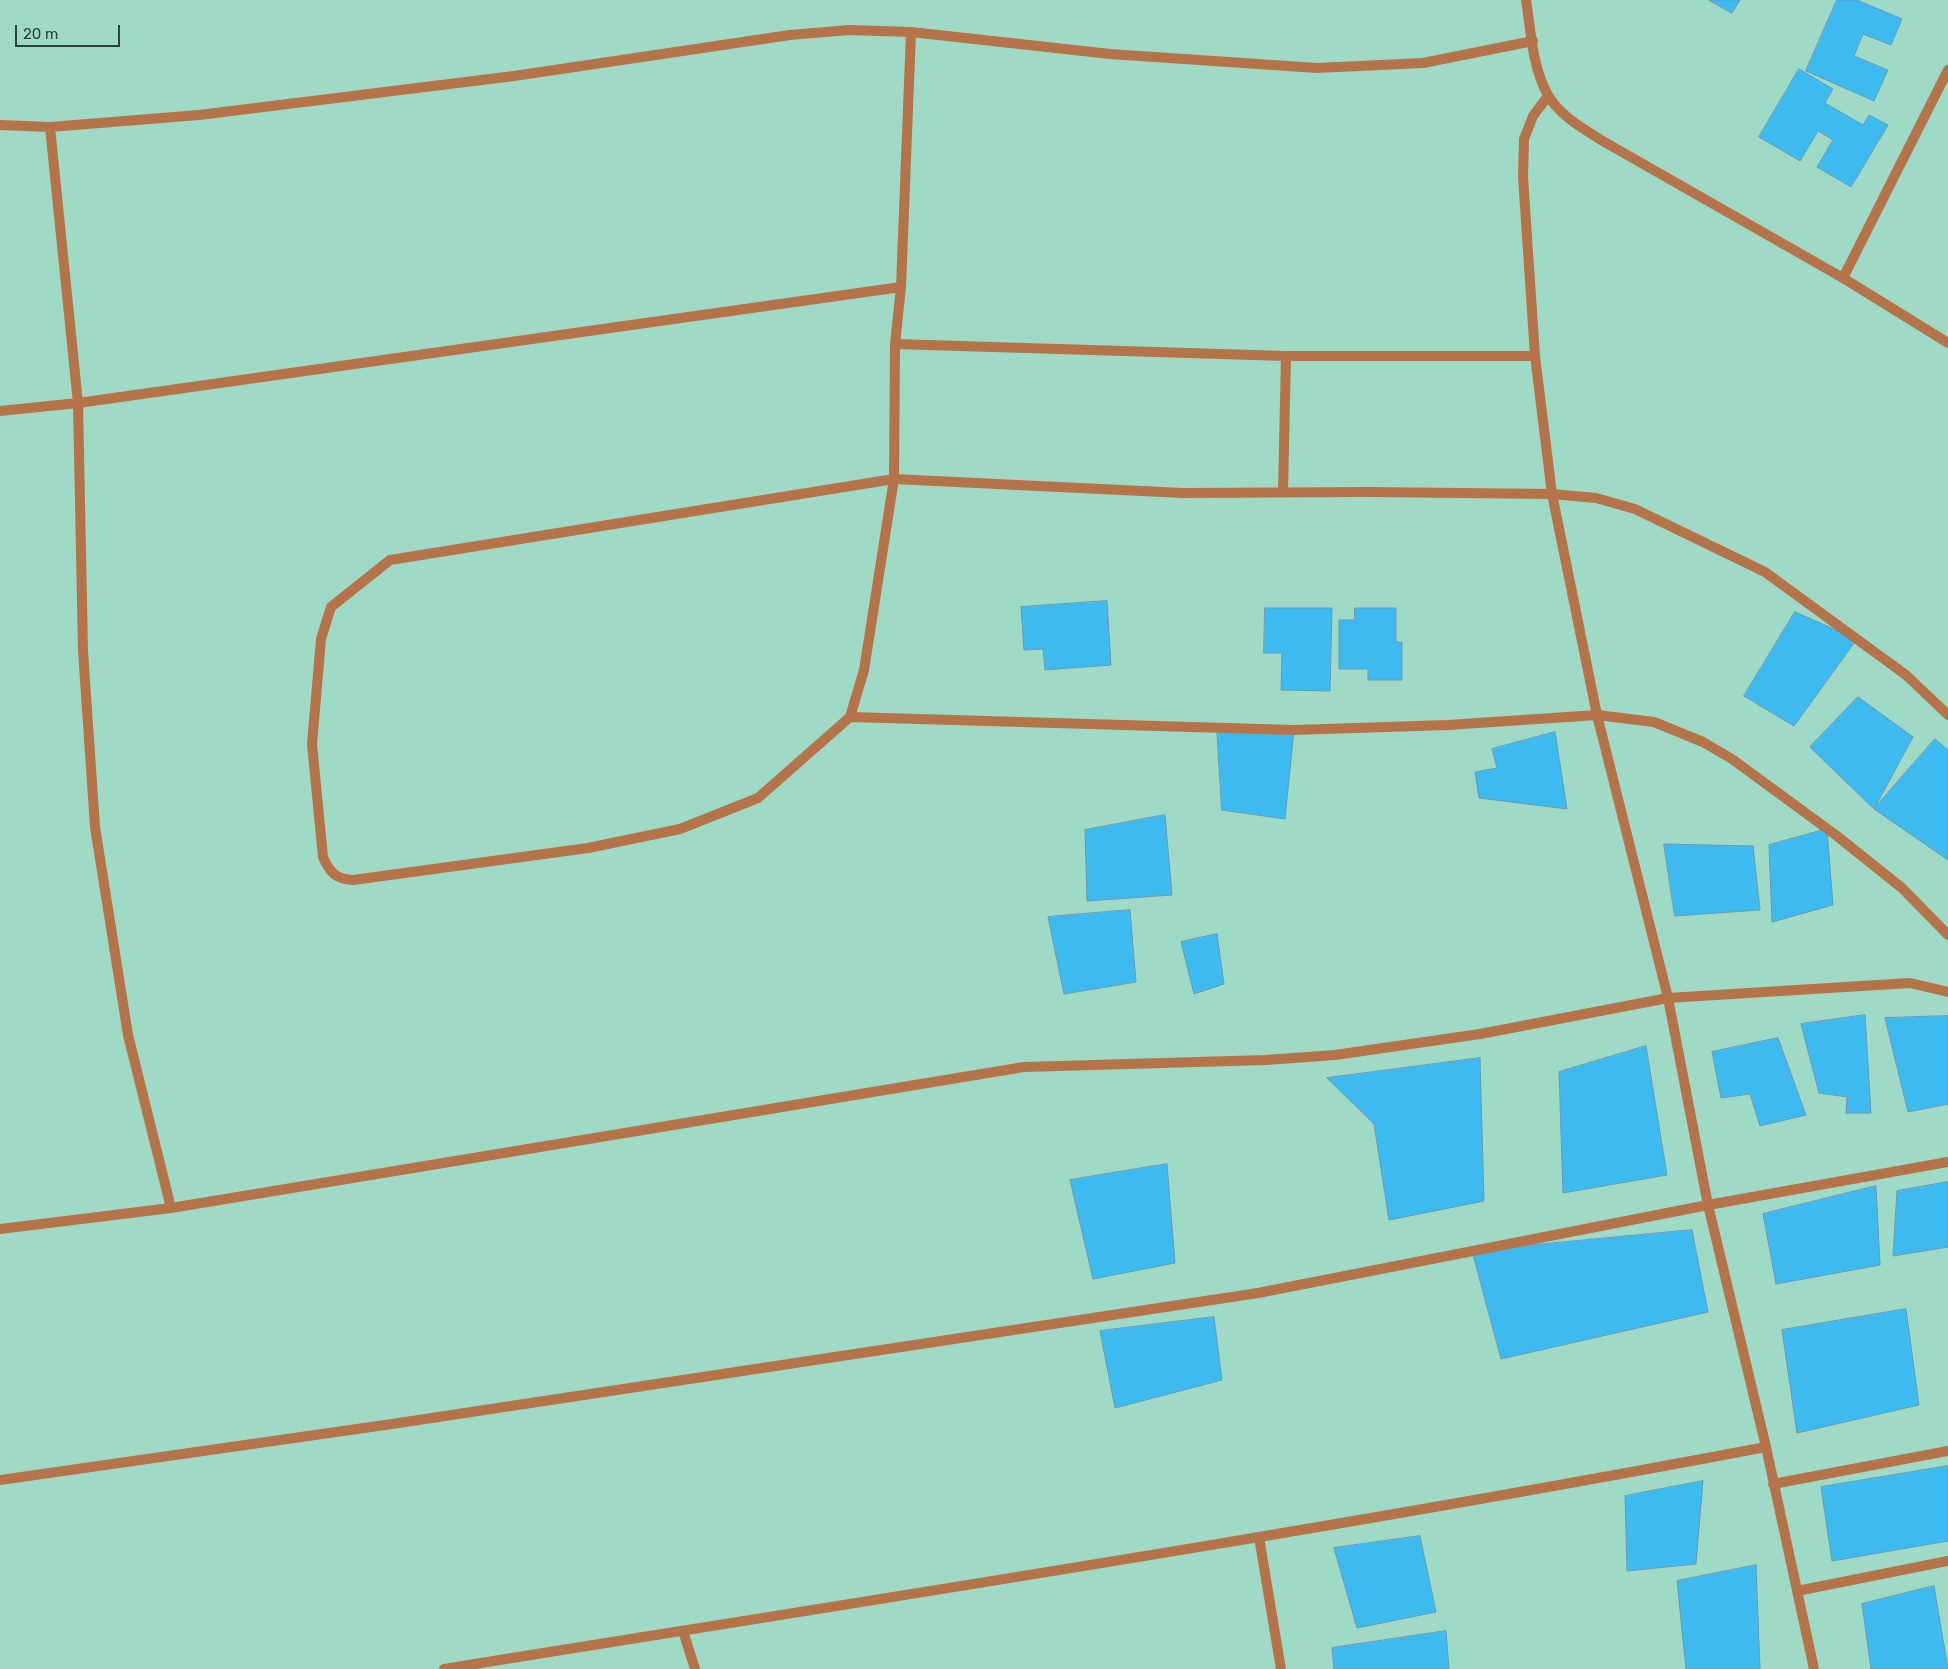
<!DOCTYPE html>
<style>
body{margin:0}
#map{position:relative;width:1948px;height:1669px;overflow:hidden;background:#9fdac6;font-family:Rubik,sans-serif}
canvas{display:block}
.scale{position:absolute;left:15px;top:25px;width:105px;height:22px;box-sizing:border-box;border:2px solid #2b433b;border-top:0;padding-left:6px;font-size:15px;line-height:18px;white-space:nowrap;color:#2b433b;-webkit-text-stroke:4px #9fdac6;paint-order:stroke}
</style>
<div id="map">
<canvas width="1948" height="1669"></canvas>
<div class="scale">20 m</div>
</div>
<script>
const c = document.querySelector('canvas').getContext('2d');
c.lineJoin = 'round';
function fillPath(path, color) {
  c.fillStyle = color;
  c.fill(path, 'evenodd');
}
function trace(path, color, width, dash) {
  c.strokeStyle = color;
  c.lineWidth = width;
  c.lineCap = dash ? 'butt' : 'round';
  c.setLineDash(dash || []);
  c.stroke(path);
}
const building = new Path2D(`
 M1709,0H1740L1732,13Z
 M1837,0H1857L1902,19L1891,45L1863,34L1854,56L1888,70L1874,101L1806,71Z
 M1799,69L1833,89L1825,103L1863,125L1869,115L1888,125L1851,187L1817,167L1833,140L1818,131L1800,161L1759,137Z
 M1107,601L1111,665L1045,670L1043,649L1024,650L1021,607Z
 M1265,608H1332L1330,691L1281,690L1282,653H1264Z
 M1355,608H1396V642H1402V680H1368V669H1339V620H1354Z
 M1795,612L1857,639L1794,726L1744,696Z
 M1858,697L1913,737L1874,809L1810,747Z
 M1217,728L1294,730L1285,819L1222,810Z
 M1555,732L1567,809L1479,798L1475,772L1497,768L1492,749Z
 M1935,739L1948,750V860L1874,809Z
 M1165,815L1172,895L1087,901L1085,830Z
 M1827,829L1833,905L1772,922L1769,845Z
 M1664,844L1753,846L1760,910L1675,916Z
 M1130,910L1136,982L1064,994L1048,917Z
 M1217,934L1224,984L1194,994L1181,942Z
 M1865,1015L1871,1113H1846L1847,1097L1819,1093L1801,1024Z
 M1948,1016V1104L1908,1112L1885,1018Z
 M1778,1038L1806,1115L1760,1126L1750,1094L1721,1098L1712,1052Z
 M1646,1046L1667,1175L1563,1193L1559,1072Z
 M1480,1058L1484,1201L1389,1220L1374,1124L1327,1078Z
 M1167,1164L1175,1263L1093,1279L1070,1180Z
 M1948,1182V1247L1893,1256L1897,1191Z
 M1876,1186L1880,1265L1776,1284L1763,1214Z
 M1692,1230L1708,1312L1501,1359L1472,1251Z
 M1906,1309L1919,1405L1797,1433L1782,1330Z
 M1214,1317L1222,1380L1115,1408L1100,1331Z
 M1948,1466V1541L1832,1561L1821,1487Z
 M1703,1481L1696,1564L1627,1571L1625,1496Z
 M1420,1536L1436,1612L1357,1628L1334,1548Z
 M1756,1565L1760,1669H1686L1677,1581Z
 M1934,1586L1948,1669H1871L1862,1604Z
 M1446,1631L1449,1669H1334L1332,1648Z`);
fillPath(building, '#3dbbf1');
trace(building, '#689ab4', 1);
trace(new Path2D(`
 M911,32L901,287L895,344L894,479L864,670L850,717L758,798L680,829L588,848L353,880C336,879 330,873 323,857L312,744L321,639L331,607L390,560L894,479L1183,493L1370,492L1552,494L1596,498L1635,509L1765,572L1906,675L1948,715
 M1548,96L1533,116L1524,139L1523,177L1535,356L1552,494L1597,715L1668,998L1708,1205L1766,1447L1814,1669
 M0,125L50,127L199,115L514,76L790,35L849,30L911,32L1110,54L1317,68L1423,63L1533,41
 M50,127L78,403L83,651L95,827L128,1035L171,1208
 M1843,278L1948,70
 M895,344L1286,356H1535
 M0,411L78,403L901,287
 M1283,492L1286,356
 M850,717L1294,730L1448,725L1597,715L1654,722L1703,742L1732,759L1837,836L1902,888L1948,935
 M0,1229L171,1208L1024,1067L1266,1060L1335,1055L1480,1034L1668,998L1910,983L1948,992
 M0,1480L392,1424L1258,1293L1708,1205L1948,1162
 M1773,1484L1948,1451
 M1259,1537L1281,1669
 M1797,1591L1948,1561
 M683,1631L695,1669
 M444,1669C885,1598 1327,1530 1766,1447`), '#b5734a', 10);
trace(new Path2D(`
 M1526,0C1531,31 1532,67 1548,95C1559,115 1582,128 1601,140L1843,278L1948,343`), '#b5734a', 10);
</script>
